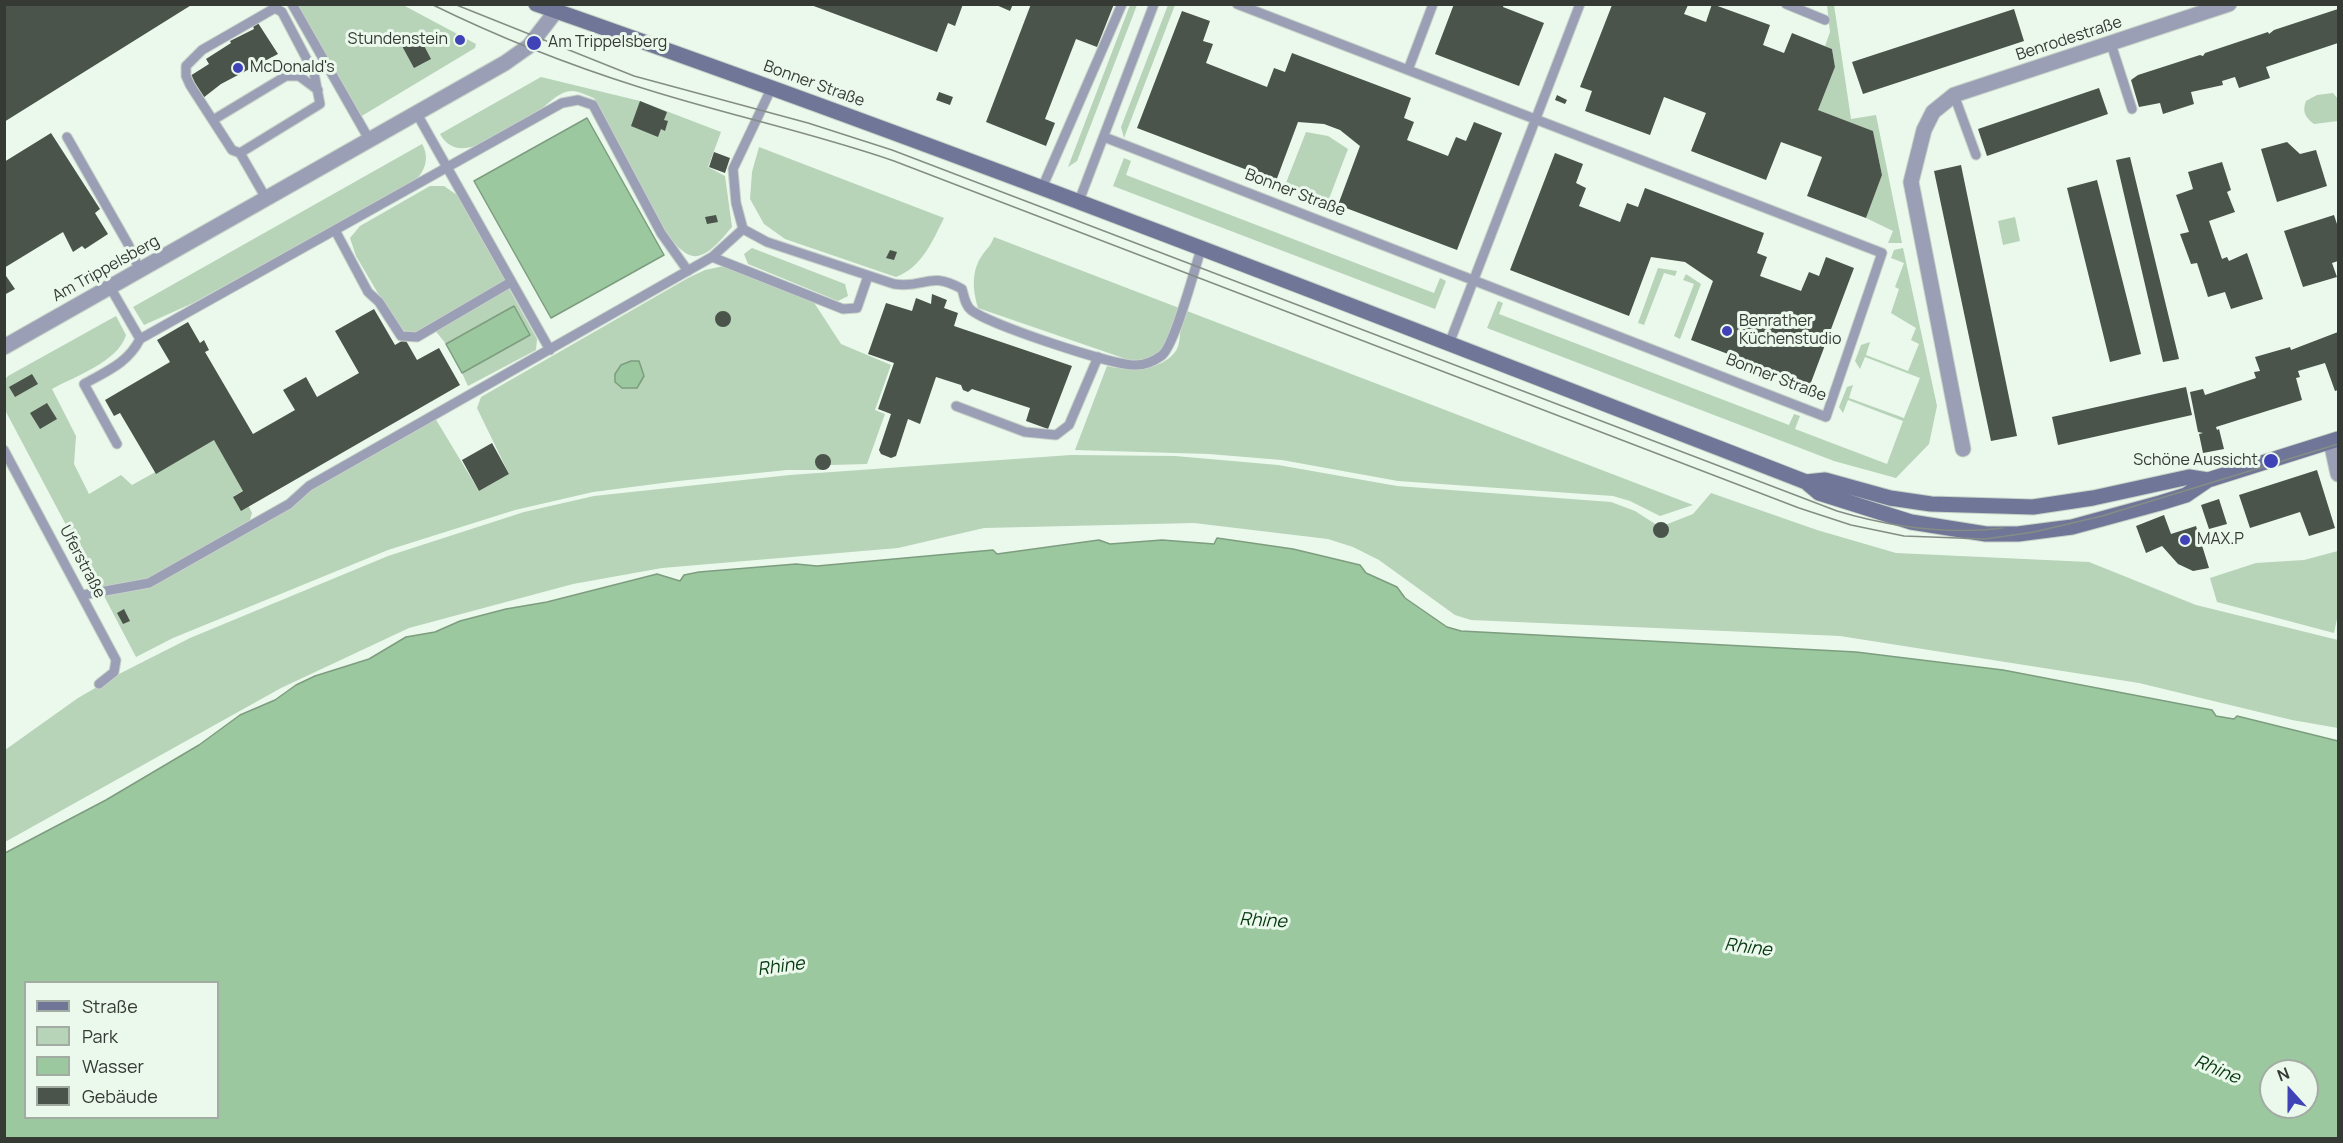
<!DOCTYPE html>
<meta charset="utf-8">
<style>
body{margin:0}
#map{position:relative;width:2343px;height:1143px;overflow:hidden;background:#ebf8ec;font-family:Manrope,sans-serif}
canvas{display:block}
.frame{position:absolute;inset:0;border:6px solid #353a35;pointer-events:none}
.legend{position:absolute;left:24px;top:981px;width:195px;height:138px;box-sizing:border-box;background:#ebf8ec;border:2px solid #a2aca3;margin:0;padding:8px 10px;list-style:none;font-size:18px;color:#353a35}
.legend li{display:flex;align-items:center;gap:12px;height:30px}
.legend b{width:30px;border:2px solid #a2aca3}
.north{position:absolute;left:2259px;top:1059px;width:60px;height:60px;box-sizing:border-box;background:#ebf8ec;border:2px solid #a2aca3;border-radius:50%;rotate:339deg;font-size:16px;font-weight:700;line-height:24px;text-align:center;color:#353a35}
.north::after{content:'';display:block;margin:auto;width:21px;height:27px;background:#4043b8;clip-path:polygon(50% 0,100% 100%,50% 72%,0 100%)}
</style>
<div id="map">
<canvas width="2343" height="1143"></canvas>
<div class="frame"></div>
<ul class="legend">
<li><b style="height:8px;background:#707697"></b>Straße</li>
<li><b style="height:16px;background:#b7d3b8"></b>Park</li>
<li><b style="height:16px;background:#9cc89f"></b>Wasser</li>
<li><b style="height:16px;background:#4a544a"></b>Gebäude</li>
</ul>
<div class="north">N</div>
</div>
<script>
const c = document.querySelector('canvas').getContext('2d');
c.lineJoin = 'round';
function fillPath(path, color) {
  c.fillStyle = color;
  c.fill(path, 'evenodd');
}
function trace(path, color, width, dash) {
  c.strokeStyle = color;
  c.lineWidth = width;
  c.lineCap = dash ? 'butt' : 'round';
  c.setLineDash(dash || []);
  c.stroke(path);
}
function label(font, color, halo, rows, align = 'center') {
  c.font = font + ' Manrope,sans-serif';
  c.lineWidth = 6;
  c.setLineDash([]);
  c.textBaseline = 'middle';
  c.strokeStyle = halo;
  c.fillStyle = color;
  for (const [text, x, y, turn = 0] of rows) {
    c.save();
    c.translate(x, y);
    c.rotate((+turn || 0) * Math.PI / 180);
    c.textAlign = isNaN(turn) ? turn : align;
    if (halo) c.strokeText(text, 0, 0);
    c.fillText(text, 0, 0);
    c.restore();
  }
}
fillPath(new Path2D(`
 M295,5H403L476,44L475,48L360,117Z
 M1130,5H1137L1077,161L1068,167Z
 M1168,5H1175L1124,138L1121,127Z
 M1827,5H1834L1851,119L1876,115L1902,243H1888L1893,231L1866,218L1882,175L1873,131L1818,110L1835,67L1832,49L1825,46L1830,32Z
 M541,77L640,101L721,132L708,167L725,176L732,227C723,237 711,254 697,256C667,262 606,125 594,98C588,96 579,91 572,91C559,91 547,105 537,113C527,120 515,125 505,131C485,142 456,162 440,134Z
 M2333,93L2338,99V121L2314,124C2305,117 2302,112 2306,101L2317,95Z
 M1306,132L1328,136L1348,149L1327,204L1284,188Z
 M422,144C430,158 425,171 415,181L193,303L144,325L133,307Z
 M759,147L944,218C932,242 922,267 896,277L785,239L764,224L750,199L752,172Z
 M1124,158L1131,161L1126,175L1434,293L1440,278L1446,281L1435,309L1113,186Z
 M430,186H444L457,195L506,282L417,334L399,329L356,256L350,238L360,226Z
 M2015,217L2020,241L2003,245L1998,221Z
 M994,237L1693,505L1660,516L1630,501L1613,496L1398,481L1282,460L1209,454L1075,450L1107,366C1128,371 1163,372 1177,349C1180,343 1180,332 1181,325L1173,322L1163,350L1148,359L1132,361L978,308C973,291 971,273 981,257C986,249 991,246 994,237Z
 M752,248L845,284L848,296L838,301L748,264L744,254Z
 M1903,248L1937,406L1929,444L1896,478L1834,461L1487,328L1498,301L1503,303L1499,314L1789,425L1794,414L1800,416L1795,429L1887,464L1903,421L1848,400L1843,413L1839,407L1847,387L1853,385L1849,398L1904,418L1920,378L1865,357L1860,369L1855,361L1861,345L1870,342L1866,355L1908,371L1919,344L1911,340L1916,328L1891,313L1899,289L1895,287L1904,263L1891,258L1894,250Z
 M724,266L811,298L841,344L891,365L875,410L885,414L867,464L830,465L824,470H787L678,481L593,492L515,510L388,550L173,638L136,657L103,594L149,587L313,486L435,418L479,491L509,474L477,408L481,397L688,278L705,270Z
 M1658,268L1677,271L1675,276L1664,273L1644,325L1638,323Z
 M1686,274L1701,284L1680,339L1674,336L1694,284L1683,280Z
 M508,287L537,339L536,350L468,386L462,373L530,335L514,306L446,344L434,329Z
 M116,316L126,335C118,362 75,376 52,389L76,436L74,464L89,494L121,475L132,485L215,439L244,490L234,496L242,508L248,505L252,513L250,520L148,580L99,587L5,410L4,381L8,376Z
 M1071,455L1175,456L1278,465L1397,486L1611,502L1635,511L1660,527L1693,514L1711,493L1817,530L1896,553L2089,562L2196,605L2338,640V728L2292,720L2139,683L1840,636L1471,620L1455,615L1379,560L1353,547L1328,539L1194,523L984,528L898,548L662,568L573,584L409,628L281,688L5,842V750L78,698L121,673L190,638L388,556L524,512L594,496L790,475Z
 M2338,551V614L2334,633L2217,602L2210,578L2256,563L2304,560Z`), '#b7d3b8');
const water = new Path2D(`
 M587,118L664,255L551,318L474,181Z
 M514,306L530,335L462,373L446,344Z
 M631,361H639L644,376L637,388H622L615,382V374L621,365Z
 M1217,538L1293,549L1360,565L1366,573L1397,587L1405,598L1447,627L1461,631L1856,652L2003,670L2212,710L2216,716L2234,719L2237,716L2338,741V1138H5V853L106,800L199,745L240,715L275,700L296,685L315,676L369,659L406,637L435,632L460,621L506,609L547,602L657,574L680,581L684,575L699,572L796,564L817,566L993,550L997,554L1099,540L1110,544L1162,540L1214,544ZM26,982H218V1118H26ZM2271,1071H2307V1107H2271Z`);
fillPath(water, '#9cc89f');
trace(water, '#7d9d7f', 1.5);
fillPath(new Path2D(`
 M4,4H193L4,122Z
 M963,4L955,26L948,23L937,52L811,5Z
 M994,4H1013L1010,11Z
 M1031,4H1114L1097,47L1076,39L1045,119L1055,123L1046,146L986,122Z
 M1454,4H1504L1503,7L1544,23L1519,86L1435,54Z
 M1712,4L1770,25L1763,45L1784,53L1792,33L1832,49L1835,67L1818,110L1873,131L1882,175L1866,218L1807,196L1822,157L1781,142L1766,180L1691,151L1706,113L1664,97L1650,135L1585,111L1592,91L1580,87L1612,5H1688L1684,14L1706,22Z
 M2014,9L2024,41L1863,94L1852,62Z
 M2338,9V43L2266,67L2270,78L2239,88L2235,77L2222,81L2223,85L2191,92L2194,104L2163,114L2160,103L2139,107L2131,80L2138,75L2200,55L2203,56L2205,53L2268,32L2269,34L2274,30Z
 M1182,11L1210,21L1203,41L1213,44L1206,63L1267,87L1274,68L1285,72L1292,53L1411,98L1404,118L1414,122L1407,140L1448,156L1456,137L1466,141L1474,122L1502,133L1457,250L1338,205L1360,146L1340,130L1324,124L1298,122L1276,181L1137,128Z
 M258,23L278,54L221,84L203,98L190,76L209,64L206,59L231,43L230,41L254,29L253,26Z
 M419,36L431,59L414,68L402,46Z
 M2099,88L2108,114L1987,156L1978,129Z
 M939,92L953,97L950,105L936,100Z
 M1557,95L1567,100L1565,104L1555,100Z
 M640,101L667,112L664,120L668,121L665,131L661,129L658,137L631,126Z
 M51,133L100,209L95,213L108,234L85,249L82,246L73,252L63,232L4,268V162Z
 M2287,142L2300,154L2316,150L2327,186L2277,202L2261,149Z
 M714,152L730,158L725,173L709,167Z
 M1555,153L1583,164L1576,183L1586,188L1579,206L1620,222L1627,203L1638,207L1645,188L1753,229L1764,233L1757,253L1767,257L1760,276L1801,291L1809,272L1819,276L1826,257L1854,268L1810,385L1691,340L1713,281L1685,262L1651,257L1629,316L1510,270Z
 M2130,157L2179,359L2163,362L2116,160Z
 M2222,162L2231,190L2227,192L2235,212L2209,221L2222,259L2227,257L2229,261L2247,253L2263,299L2231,309L2225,292L2208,297L2197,263L2191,264L2180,234L2189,232L2176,195L2193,189L2188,172Z
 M1961,165L2017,436L1991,441L1934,171Z
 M2097,180L2141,354L2110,362L2067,188Z
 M716,215L718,222L707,224L705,217Z
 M2334,215L2338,227V261L2332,263L2337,277L2303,287L2284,231Z
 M890,250L897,252L894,260L886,258Z
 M4,273L15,289L4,295Z
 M932,294L947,300L944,308L958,313L954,326L1072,366L1048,429L1026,421L1030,408L972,389L968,392L963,390L961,385L936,377L920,424L908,419L896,456L891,458L881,454L879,450L891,414L878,409L894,363L868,354L886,303L912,311L916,298L931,304Z
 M374,309L395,345L405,339L417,360L439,348L460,385L241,511L233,497L243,491L214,440L156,474L120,413L114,416L105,400L170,362L157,340L188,322L200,343L204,340L209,350L205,352L253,434L295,410L283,390L306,377L317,397L359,373L335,331Z
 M715 319a8 8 0 1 1 16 0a8 8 0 1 1-16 0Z
 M2338,332V390L2335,391L2325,363L2298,371L2300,377L2296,378L2302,400L2216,427L2217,430L2219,429L2224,449L2203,453L2199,434L2203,433L2198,432L2190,392L2203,389L2205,395L2256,378L2254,372L2260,371L2255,357L2290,347L2291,350Z
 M32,374L38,384L15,397L9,387Z
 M2186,387L2192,415L2058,445L2052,417Z
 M47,403L57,419L40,429L30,413Z
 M492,443L509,474L479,491L462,460Z
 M815 462a8 8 0 1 1 16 0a8 8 0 1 1-16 0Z
 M2317,470L2335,528L2309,536L2300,512L2250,528L2239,495Z
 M2219,499L2227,524L2209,529L2201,505Z
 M2164,515L2171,534L2196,526L2209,568L2193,571L2178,564L2162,546L2146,553L2136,526Z
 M1653 530a8 8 0 1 1 16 0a8 8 0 1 1-16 0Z
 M124,609L130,621L123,624L117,613Z`), '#4a544a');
const service = new Path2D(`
 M292,4L370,141
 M1786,4L1825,20
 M2111,44L2132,109
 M1408,70L1433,4
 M772,87L733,169L736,203L743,229L767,242L894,284C926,289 928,270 962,289C964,296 965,305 971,310C988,324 1113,366 1136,365C1144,365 1154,361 1161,356C1174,348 1195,268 1201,249
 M1954,95L1976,155
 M417,114L550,350
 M213,120L286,76H299L318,90
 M67,137L128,244L140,271
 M1104,137L1826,417L1882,253L1237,4
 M240,153L320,104L314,73L282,12L275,8L202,50L186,66V76L190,85L232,150L240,153L267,200
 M1042,188L1122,4
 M1079,201L1154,4
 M336,232L368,292L379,302L401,336L417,337L511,282
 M712,257L843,309L857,308L868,276
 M110,287L140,339
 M1449,344L1580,4
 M956,406L1025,432L1056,435L1069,425L1098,357
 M117,444L84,384C107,371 128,363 140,339L562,103L578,100L593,105L661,233L688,271
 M4,450L116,660L114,672L99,684
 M83,595L149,583L289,504L309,486L712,257L743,229`);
const minor = new Path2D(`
 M2331,442L2338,474
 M1963,449L1911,182L1924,130L1933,112L1954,95L2229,4`);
const tertiary = new Path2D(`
 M4,347L505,63L529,46L556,11`);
const secondary = new Path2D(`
 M536,4C963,153 1384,318 1806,482L1819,493L1911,522L1986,534H2018L2072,527L2160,503L2186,495L2208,480L2338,439
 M1806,482L1825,480L1890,498L1931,504L2033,507L2093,498L2189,477L2208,480`);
trace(service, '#c7d2c7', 11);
trace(minor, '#c7d2c7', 17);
trace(tertiary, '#c7d2c7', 17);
trace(secondary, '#c7d2c7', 17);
trace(service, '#9a9fb6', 9);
trace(minor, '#9a9fb6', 15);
trace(tertiary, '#9a9fb6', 15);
trace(secondary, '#707697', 15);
trace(new Path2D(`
 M431,4C498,37 569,65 639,87C723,114 810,132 894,161L1799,508L1851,525L1904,536L1985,539L2034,532L2102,516L2338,444
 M454,4L634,76L808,123L892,150L1837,511C1891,527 1947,535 2003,528`), '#848d85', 1.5);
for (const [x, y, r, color] of [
 [460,40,6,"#4043b8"],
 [534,43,8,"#4043b8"],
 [238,68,6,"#4043b8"],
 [1727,331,6,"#4043b8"],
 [2271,461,8,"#4043b8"],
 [2185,540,6,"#4043b8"]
]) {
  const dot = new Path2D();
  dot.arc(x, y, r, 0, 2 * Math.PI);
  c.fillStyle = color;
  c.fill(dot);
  trace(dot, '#ebf8ec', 2);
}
label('16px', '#353a35', '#ebf8ec', [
 ["Benrodestraße",2069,39,-18],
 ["Bonner Straße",814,84,20],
 ["Bonner Straße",1295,193,21],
 ["Am Trippelsberg",106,269,-29],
 ["Bonner Straße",1776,378,21],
 ["Uferstraße",82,562,62]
]);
label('16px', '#353a35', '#ebf8ec', [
 ["Stundenstein",448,40,"right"],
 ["Am Trippelsberg",548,43],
 ["McDonald's",250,68],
 ["Benrather",1739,322],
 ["Küchenstudio",1739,340],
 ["Schöne Aussicht",2258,461,"right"],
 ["MAX.P",2197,540]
], 'left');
label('italic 18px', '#063811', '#ebf8ec', [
 ["Rhine",1263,921,3],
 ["Rhine",1748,948,7],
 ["Rhine",781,967,-8],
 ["Rhine",2217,1070,23]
]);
</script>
